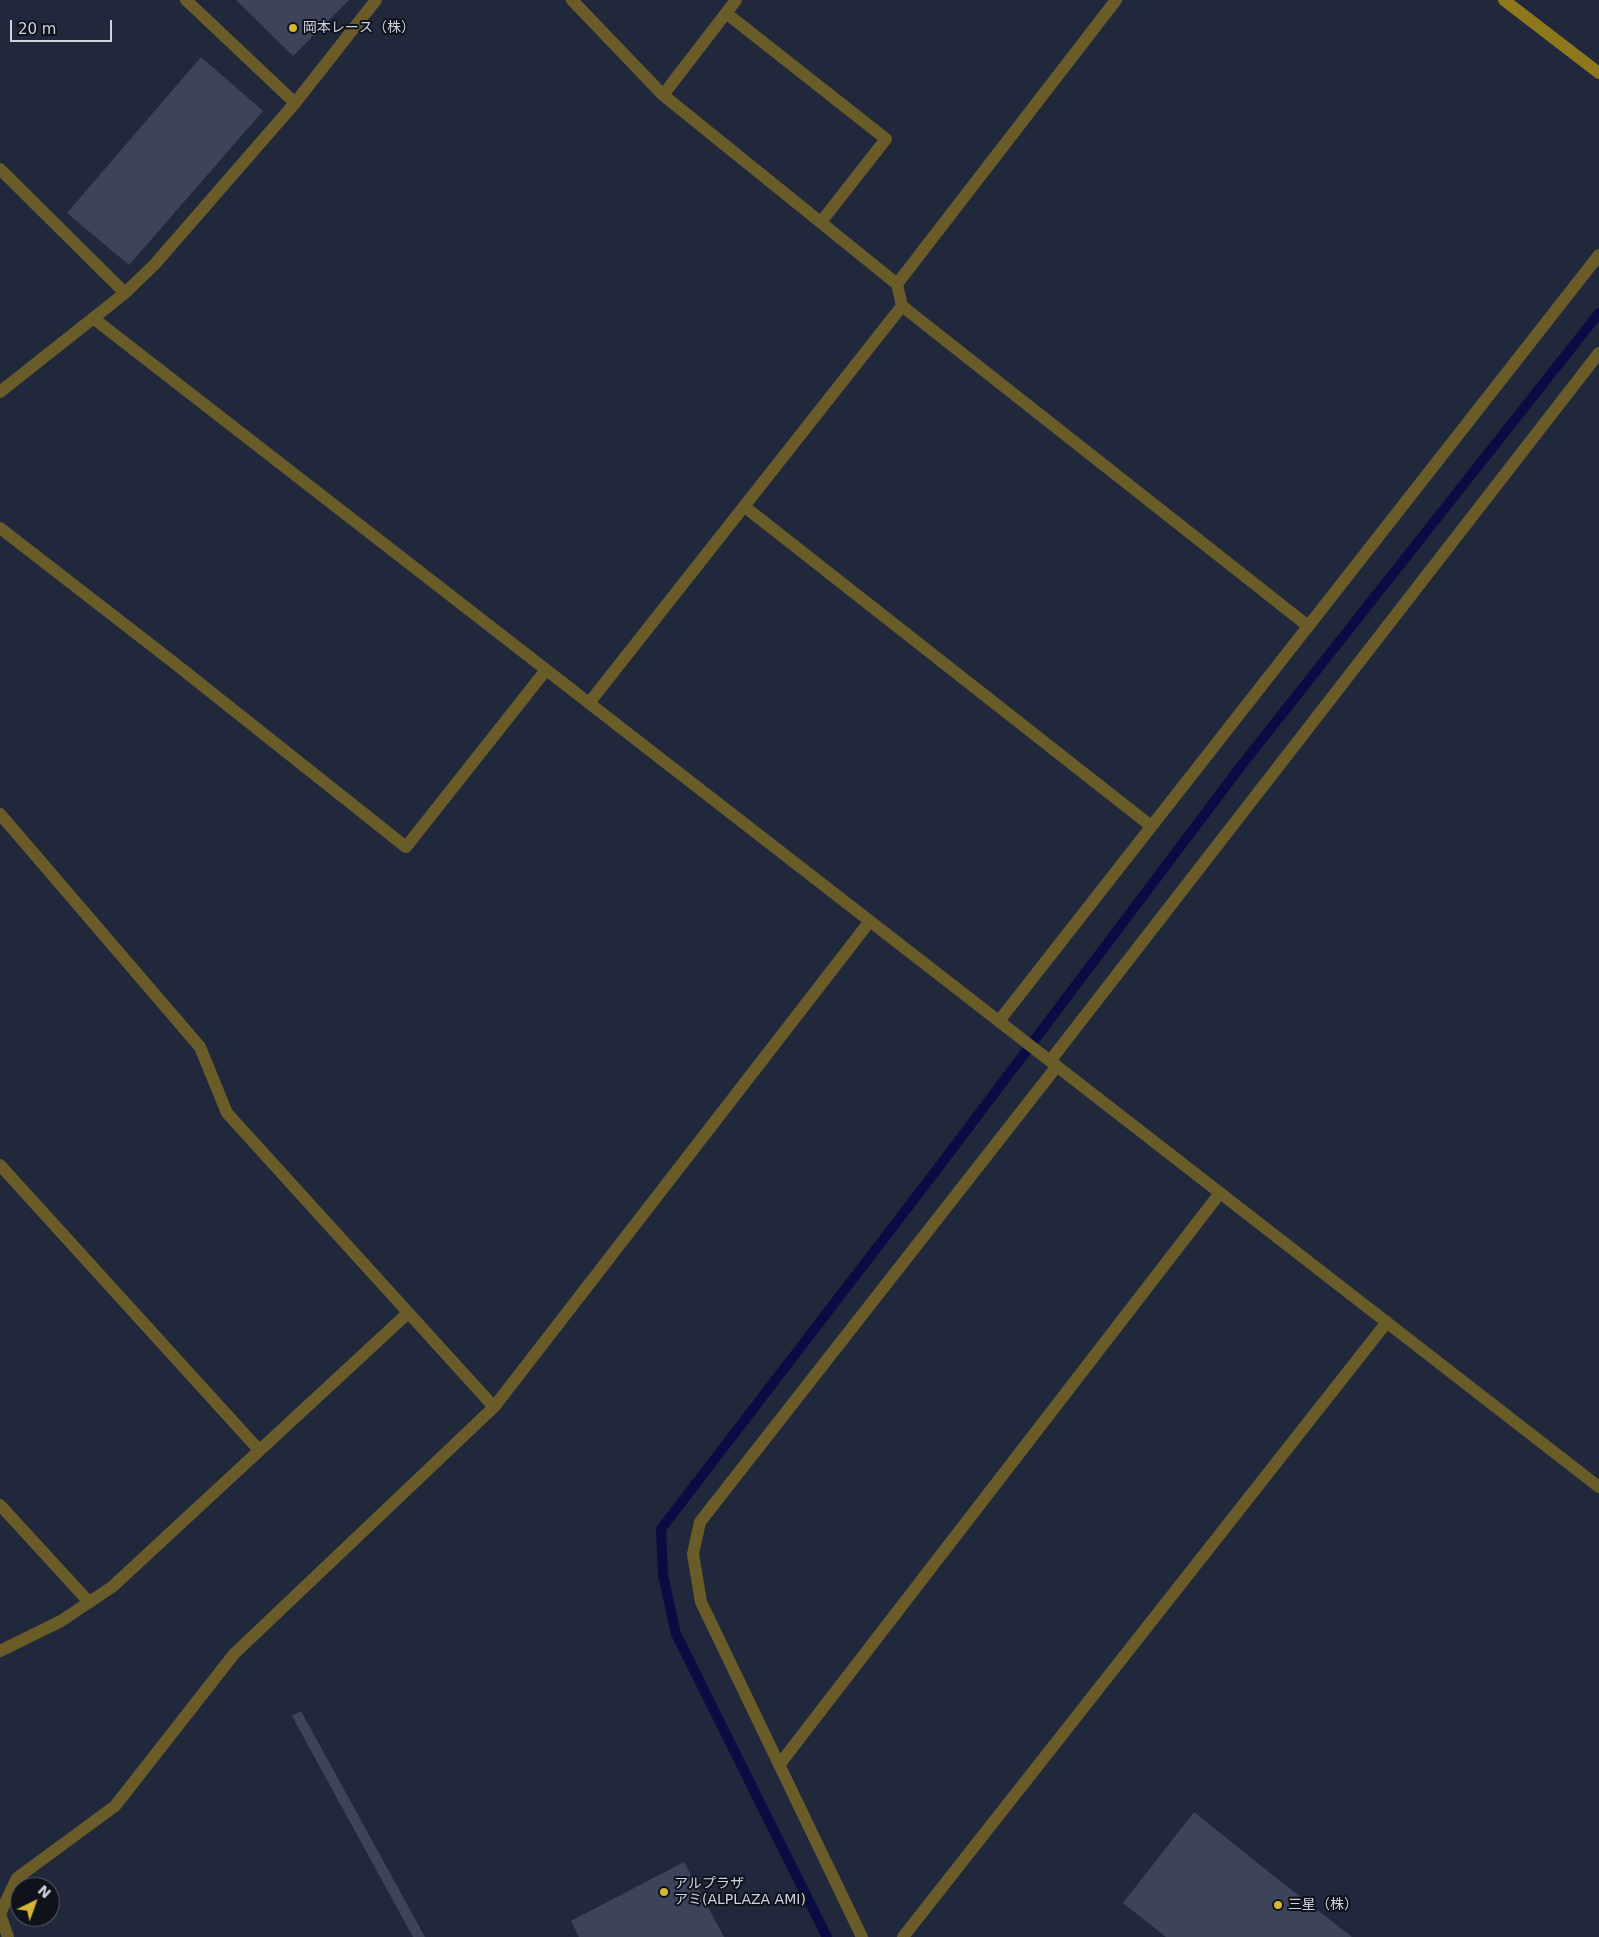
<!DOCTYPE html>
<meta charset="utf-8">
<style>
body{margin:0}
#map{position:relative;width:1599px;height:1937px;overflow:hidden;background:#22283c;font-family:"DejaVu Sans",sans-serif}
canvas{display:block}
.north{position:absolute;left:10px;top:1877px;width:50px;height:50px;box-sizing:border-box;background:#0f121b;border:1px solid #5b5f6a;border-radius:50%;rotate:42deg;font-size:14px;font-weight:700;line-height:20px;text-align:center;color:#ced3e0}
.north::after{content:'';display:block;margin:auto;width:18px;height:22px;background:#d3b635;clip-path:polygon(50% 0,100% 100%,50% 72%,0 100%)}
.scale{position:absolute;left:10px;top:20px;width:102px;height:22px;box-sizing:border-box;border:2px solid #ced3e0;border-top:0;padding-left:6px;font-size:15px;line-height:18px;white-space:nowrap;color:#ced3e0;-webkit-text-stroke:4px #0f121b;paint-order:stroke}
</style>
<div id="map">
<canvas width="1599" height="1937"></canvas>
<div class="north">N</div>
<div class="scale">20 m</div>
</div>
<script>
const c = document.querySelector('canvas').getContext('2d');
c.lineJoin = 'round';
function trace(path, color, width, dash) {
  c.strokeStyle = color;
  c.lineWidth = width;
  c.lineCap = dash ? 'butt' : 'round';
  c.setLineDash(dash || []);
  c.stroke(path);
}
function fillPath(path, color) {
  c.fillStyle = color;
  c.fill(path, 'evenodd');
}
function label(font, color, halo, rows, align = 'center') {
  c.font = font + ' "DejaVu Sans","Noto Sans JP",sans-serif';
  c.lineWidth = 4;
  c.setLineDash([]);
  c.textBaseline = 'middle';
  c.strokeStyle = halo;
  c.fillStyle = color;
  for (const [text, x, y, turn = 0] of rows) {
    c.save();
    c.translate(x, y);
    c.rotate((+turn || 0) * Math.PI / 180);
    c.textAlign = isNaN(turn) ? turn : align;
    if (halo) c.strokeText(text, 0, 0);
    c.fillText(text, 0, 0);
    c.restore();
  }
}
trace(new Path2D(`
 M827,1937L676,1634L663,1575L661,1529L935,1172L1241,766L1599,313`), '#080c43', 10);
fillPath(new Path2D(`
 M236,0H349L293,56Z
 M201,57L263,111L129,265L67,213Z
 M301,1711L425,1937H413L292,1716Z
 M1194,1812L1270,1873L1352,1937H1166L1123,1903Z
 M684,1862L724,1937H579L571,1921Z`), '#3d445a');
trace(new Path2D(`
 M186,0L295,103
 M572,0L663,95L897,284
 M726,13L886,139L821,222
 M663,95L736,0
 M0,169L125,293
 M902,306L1308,626
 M93,318L1599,1487
 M0,392L125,293L155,264L295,103L376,0
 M745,507L1151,826
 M0,528L173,662L406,847L546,670
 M589,703L902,306L897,284L1116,0
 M0,814L200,1047L227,1113L494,1407
 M999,1021L1599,255
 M1050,1061L1599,353
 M0,1165L259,1450
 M0,1505L89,1602
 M0,1651L61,1621L112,1587L408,1313
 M779,1765L1220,1193
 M0,1914L17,1878L115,1806L234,1654L494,1407L870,921
 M0,1914L8,1937
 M862,1937L701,1602L693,1554L700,1522L1057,1066
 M903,1937L1387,1322`), '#695c29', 12);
trace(new Path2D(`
 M1504,0L1599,73`), '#8d781b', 12);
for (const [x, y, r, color] of [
 [293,28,5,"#d3b635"],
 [664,1892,5,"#d3b635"],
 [1278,1905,5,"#d3b635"]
]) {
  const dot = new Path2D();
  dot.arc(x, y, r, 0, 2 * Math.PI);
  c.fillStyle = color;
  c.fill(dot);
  trace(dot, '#0f121b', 2);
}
label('14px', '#ced3e0', '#0f121b', [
 ["岡本レース（株）",303,28],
 ["アルプラザ",674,1884],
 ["アミ(ALPLAZA AMI)",674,1900],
 ["三星（株）",1288,1905]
], 'left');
</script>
